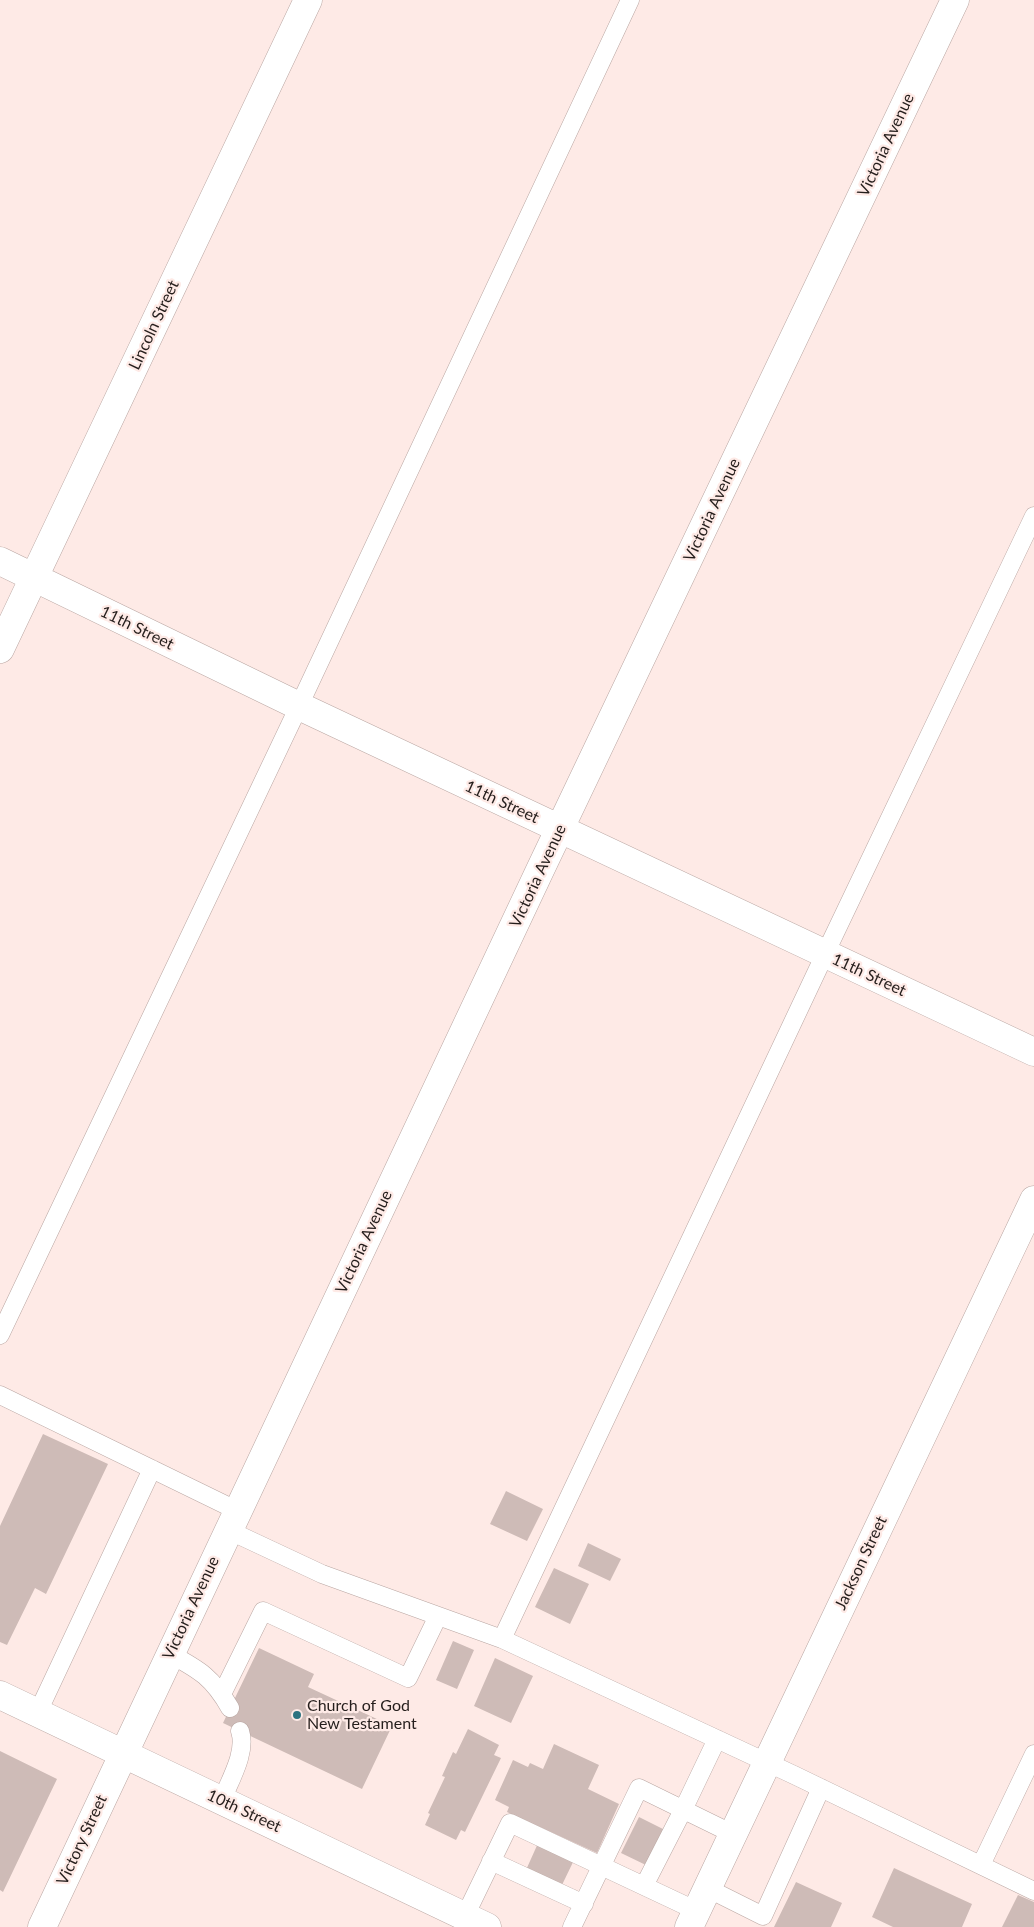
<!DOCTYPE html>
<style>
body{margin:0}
canvas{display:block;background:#feeae6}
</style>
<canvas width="1034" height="1927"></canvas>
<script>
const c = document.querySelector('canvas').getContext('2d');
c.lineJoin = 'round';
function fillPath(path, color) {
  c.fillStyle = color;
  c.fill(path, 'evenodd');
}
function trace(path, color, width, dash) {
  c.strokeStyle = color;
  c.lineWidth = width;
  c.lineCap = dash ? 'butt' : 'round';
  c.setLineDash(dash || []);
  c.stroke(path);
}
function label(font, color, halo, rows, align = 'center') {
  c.font = font + ' Lato,sans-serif';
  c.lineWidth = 4.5;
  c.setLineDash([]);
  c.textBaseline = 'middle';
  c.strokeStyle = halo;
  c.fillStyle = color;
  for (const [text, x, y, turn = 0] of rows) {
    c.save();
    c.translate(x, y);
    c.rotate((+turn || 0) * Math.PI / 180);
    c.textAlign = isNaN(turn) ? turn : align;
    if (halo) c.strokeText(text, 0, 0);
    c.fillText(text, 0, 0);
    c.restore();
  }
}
fillPath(new Path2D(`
 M43,1434L108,1464L46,1594L35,1588L7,1645L0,1642V1526Z
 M506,1491L543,1509L527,1541L490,1524Z
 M588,1543L621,1559L610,1581L578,1566Z
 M554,1568L589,1584L570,1624L535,1607Z
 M453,1641L474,1650L457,1689L436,1680Z
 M259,1648L314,1674L308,1687L392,1726L362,1789L223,1723Z
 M495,1658L533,1676L511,1723L474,1706Z
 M468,1729L499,1745L494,1755L501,1758L465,1832L461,1830L456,1840L425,1825L430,1814L428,1813L445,1777L442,1776L453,1752L456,1754Z
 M554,1744L599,1765L588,1789L619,1804L597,1853L507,1812L509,1807L495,1800L513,1760L528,1767L530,1763L543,1769Z
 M0,1751L57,1779L3,1892L0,1890Z
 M639,1817L667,1831L650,1867L621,1853Z
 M539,1841L575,1858L561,1887L526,1870Z
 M894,1868L972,1904L962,1927H893L872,1917Z
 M796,1882L842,1903L831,1927H774Z
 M1018,1895L1034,1902V1927H1002Z`), '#cebbb7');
const lane = new Path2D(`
 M0,1335L299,706L630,0
 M0,1395L238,1511
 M228,1530L322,1574L502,1639L794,1775L1034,1891
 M502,1639L825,954L1034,516
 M170,1654C200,1670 213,1678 230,1708
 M222,1694L263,1611L408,1678L438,1616
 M38,1712L152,1469
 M222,1800C230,1780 247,1752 240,1731
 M491,1861L584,1904
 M981,1865L1034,1754
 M644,1886L683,1810L717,1739
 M707,1888L763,1916L821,1788
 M465,1916L510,1823L697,1911
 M572,1927L639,1788L733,1834`);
const street = new Path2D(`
 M0,561L299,706L1034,1052
 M0,649L308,0
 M42,1927L541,868L955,0
 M689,1927L1034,1200`);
const secondary = new Path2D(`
 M0,1695L487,1927`);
trace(lane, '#b9a6a2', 19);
trace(street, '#b9a6a2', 29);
trace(secondary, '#b9a6a2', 29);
trace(lane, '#fff', 18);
trace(street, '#fff', 28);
trace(secondary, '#fff', 28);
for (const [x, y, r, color] of [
 [297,1715,5,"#2d7380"]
]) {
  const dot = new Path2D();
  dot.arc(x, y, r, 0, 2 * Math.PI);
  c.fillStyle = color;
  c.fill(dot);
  trace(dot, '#feeae6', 2);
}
label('16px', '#251e1c', '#feeae6', [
 ["Victoria Avenue",886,145,-65],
 ["Lincoln Street",154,325,-65],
 ["Victoria Avenue",712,510,-65],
 ["11th Street",137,628,26],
 ["11th Street",502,802,25],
 ["Victoria Avenue",538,876,-65],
 ["11th Street",869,975,25],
 ["Victoria Avenue",364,1242,-65],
 ["Jackson Street",861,1563,-65],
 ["Victoria Avenue",191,1608,-65],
 ["10th Street",244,1811,25],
 ["Victory Street",82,1840,-65]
]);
label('16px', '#251e1c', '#feeae6', [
 ["Church of God",307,1706],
 ["New Testament",307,1724]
], 'left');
</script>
